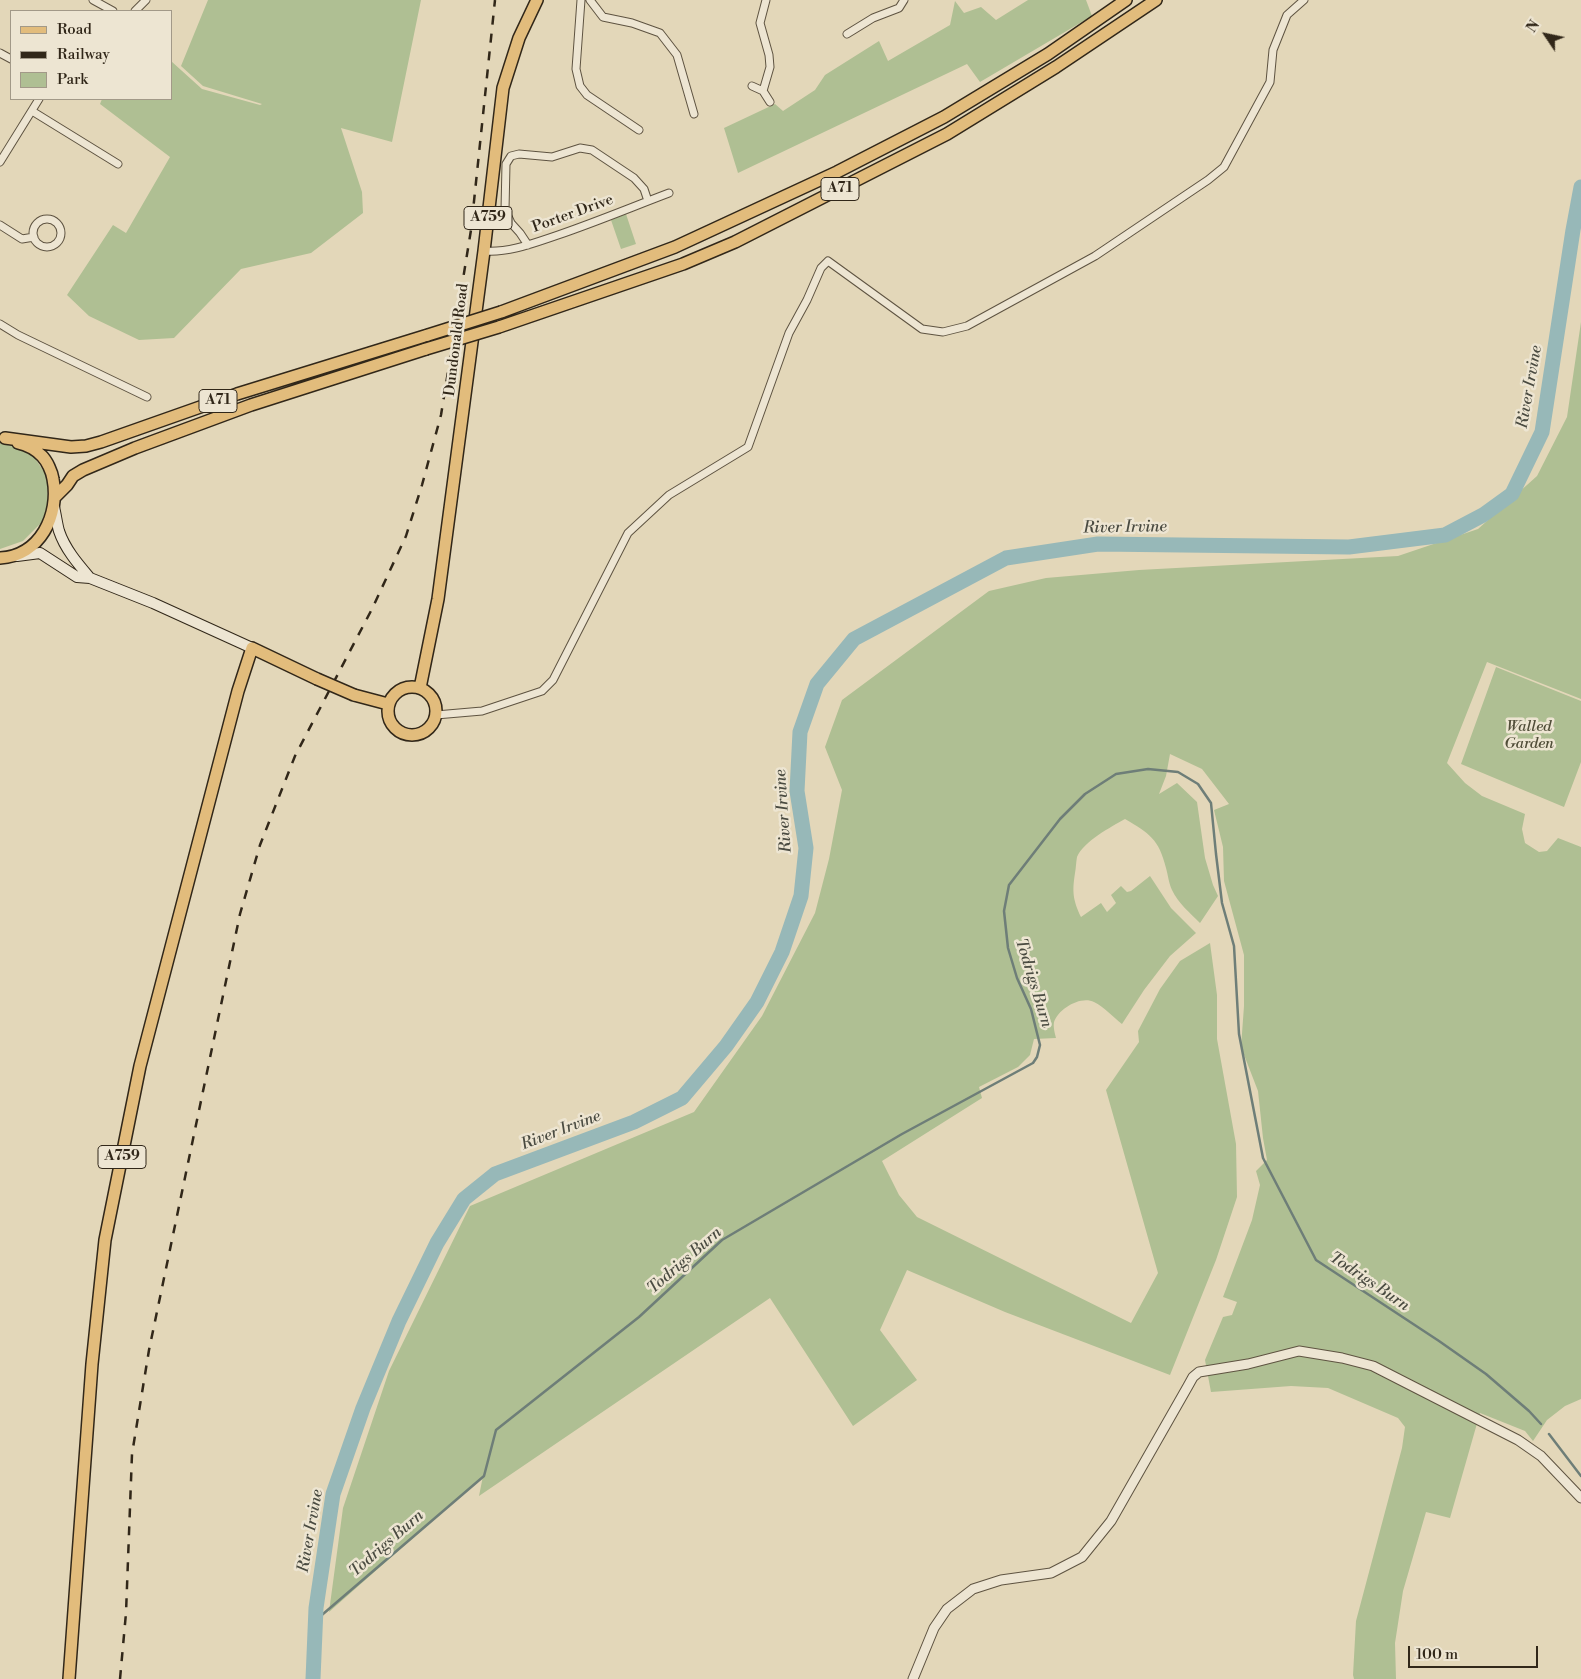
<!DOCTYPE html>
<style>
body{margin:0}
#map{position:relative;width:1581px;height:1679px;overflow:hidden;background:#e3d7b9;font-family:"Libre Bodoni",serif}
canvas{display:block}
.legend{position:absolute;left:10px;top:10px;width:162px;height:90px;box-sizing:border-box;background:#ede5d2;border:1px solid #a29988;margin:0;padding:6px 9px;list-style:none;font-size:15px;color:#312719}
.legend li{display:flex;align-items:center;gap:10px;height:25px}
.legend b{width:25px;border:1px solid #a29988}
.north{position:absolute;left:1521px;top:10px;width:50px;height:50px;-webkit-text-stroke:4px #ede5d2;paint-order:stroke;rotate:304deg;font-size:14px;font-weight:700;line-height:20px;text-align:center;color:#312719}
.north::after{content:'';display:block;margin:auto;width:18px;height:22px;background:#312719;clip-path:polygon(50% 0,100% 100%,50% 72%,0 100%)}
.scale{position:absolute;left:1408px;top:1646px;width:130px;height:22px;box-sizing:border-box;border:2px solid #312719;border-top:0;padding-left:6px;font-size:15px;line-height:18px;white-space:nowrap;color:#312719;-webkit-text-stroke:4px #ede5d2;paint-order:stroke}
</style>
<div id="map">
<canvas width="1581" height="1679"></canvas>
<ul class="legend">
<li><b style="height:6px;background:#e2bc7c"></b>Road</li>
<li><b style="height:6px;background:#312719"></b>Railway</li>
<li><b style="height:14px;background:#afbf93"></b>Park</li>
</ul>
<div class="north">N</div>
<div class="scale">100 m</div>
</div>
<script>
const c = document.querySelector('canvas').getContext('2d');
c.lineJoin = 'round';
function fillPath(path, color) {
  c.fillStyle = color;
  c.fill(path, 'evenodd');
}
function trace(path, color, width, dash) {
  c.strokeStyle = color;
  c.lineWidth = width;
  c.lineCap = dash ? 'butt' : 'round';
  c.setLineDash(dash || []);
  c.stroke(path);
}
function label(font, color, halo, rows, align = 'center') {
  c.font = font + ' "Libre Bodoni",serif';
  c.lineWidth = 5;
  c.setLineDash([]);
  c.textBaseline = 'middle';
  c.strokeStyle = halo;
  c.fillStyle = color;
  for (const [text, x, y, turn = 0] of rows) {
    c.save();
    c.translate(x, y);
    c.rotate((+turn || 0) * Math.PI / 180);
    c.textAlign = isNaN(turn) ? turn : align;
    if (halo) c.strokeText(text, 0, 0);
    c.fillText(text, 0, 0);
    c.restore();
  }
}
fillPath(new Path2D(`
 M208,0H421L392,142L341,128L362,192L363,213L311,253L241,269L174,338L139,340L89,316L67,295L113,225L126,233L170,157L100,104L102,99H171V61L202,89L260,105L262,104L203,86L181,66Z
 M1028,0H1086L1092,16L980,82L967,64L738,173L724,128L775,104L783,111L815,90L825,75L879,41L888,61L950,25L955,1L964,13L981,7L996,20Z
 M626,214L636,244L621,249L611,220Z
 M1581,322V699L1487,662L1447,763L1465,783L1482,796L1525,814L1522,829L1525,843L1539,852L1547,851L1558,838L1581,847V1399L1565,1406L1547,1420L1533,1441L1525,1431L1480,1413L1450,1518L1426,1512L1403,1591L1395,1643L1396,1679H1354L1353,1675L1356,1621L1402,1448L1405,1427L1398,1418L1328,1388L1291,1386L1211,1392L1205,1360L1223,1317L1232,1315L1237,1302L1223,1297L1252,1220L1260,1185L1256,1171L1267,1160L1263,1138L1258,1091L1241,1047L1244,1006V955L1224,881L1223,847L1214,810L1229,804L1202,769L1170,754L1166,776L1159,794L1177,783L1197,802L1205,858L1213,885L1218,896L1200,923C1190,913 1178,903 1172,890C1169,884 1168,875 1166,868C1159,839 1149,833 1125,819C1111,827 1084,841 1077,857C1076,862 1076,868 1075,873C1072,892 1073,900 1081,917L1101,903L1107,912L1116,903L1111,895L1121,886L1127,892L1131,891L1150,876L1171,908L1196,933L1170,956L1144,990L1122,1024C1113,1017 1104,1007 1094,1002C1081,995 1058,1009 1054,1022C1053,1027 1055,1034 1056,1038L1034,1039L1030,1055L1018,1067L979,1087L982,1098L882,1161L899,1195L917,1217L1131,1323L1158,1273L1106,1090L1139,1042L1138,1031L1160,989L1180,961L1210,943L1217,995V1039L1236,1144L1237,1197L1216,1260L1170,1375L1005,1312L907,1270L880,1330L917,1380L853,1426L770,1298L479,1496L483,1476L329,1612L343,1508L389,1371L470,1206L694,1112L762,1016L815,913L829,859L842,790L825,747L842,700L989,591L1046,578L1139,570L1398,556L1478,529L1537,476L1567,417Z
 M0,443L30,451L47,476L48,502L42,522L23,541L0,549Z
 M1496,667L1581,701V762L1564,807L1461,764Z`), '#afbf93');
trace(new Path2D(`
 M1549,1434L1581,1476
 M316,1620L484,1476L496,1430L639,1317L722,1240L902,1134L1033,1063L1037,1057L1040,1045L1031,1009L1017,978L1008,948L1004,911L1009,885L1060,819L1085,794L1116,774L1148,769L1178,772L1198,784L1211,803L1216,854L1222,903L1234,946L1239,1034L1263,1158L1316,1260L1439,1341L1486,1374L1529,1411L1541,1424`), '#6e7e78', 2.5);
trace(new Path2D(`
 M313,1679L316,1608L333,1494L363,1408L399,1321L437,1243L464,1199L495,1174L634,1122L682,1098L726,1046L757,1002L782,952L801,896L806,848L797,791L800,732L817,684L854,639L1006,558L1098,544L1349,547L1445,535L1483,515L1512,494L1542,432L1573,230L1581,187`), '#97b8b8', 15);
const minor = new Path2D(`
 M93,0L113,11
 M581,0L576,69L580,86L587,95L639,130
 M590,0L603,17L632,23L660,33L677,55L694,114
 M135,11L146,0
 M847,34L873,18L899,8L904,0
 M0,53L11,59
 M752,86L763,91L770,67L769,55L760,23L766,0
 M763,91L770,102
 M32,111L118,164
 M0,162L39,99
 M33 233a14 14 0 1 1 28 0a14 14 0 1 1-28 0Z
 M0,225L22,239L34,237
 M528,245L520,233L511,223L505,210L506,164L511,156L519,154L552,157L580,148L592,150L634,178L644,189L648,201
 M484,251C509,253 534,243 558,235C596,222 632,207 669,193
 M0,324L18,335L147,397
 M436,715L482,711L542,691L553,680L628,533L669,495L748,447L789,333L807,300L821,268L828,261L922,329L943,332L967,326L1095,256L1208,180L1224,167L1270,82L1273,50L1287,15L1304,0`);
const tertiary = new Path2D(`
 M913,1679L934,1628L947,1609L973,1589L1001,1580L1051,1573L1082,1557L1111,1521L1188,1386L1193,1377L1199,1372L1248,1364L1299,1351L1342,1358L1373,1366L1518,1440L1541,1456L1581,1498`);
const secondary = new Path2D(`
 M54,507C56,515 57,524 59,531C65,549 78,564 90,578
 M17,556L40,553L77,577L90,578L153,603L252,648`);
const primary = new Path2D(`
 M501,312L675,247L837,172L944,117L1048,54L1126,0
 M499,327L683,264L735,242L947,134L1056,67L1156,0
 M5,438L71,447L86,446L101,442L237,394L428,335
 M55,497L67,485L73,476L83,470L135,448L251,405L426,349
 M0,558C40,556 60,515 53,479C52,472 47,461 42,456C35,449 27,445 18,443
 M388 711a24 24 0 1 1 48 0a24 24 0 1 1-48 0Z
 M420,688L438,599L484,251L503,88L519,38L537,0
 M354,695L388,704
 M69,1679L92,1364L105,1240L140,1066L238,691L252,648L317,679`);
trace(minor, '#5e5341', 9);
trace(tertiary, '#5e5341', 11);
trace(secondary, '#312719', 12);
trace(primary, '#312719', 14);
trace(minor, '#ede5d2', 7);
trace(tertiary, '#ede5d2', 9);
trace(secondary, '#ede5d2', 10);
trace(primary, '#e2bc7c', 11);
trace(new Path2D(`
 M120,1679L126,1613L132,1454L149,1350L240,914L260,845L295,756L372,609L406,536L422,485L441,415L471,230L495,0`), '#312719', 2.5, [9, 9]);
const primaryBridge = new Path2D(`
 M428,335L501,312
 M426,349L499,327
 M317,679L354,695`);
trace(primaryBridge, '#312719', 14, []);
trace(primaryBridge, '#e2bc7c', 11);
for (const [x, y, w] of [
 [840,189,38],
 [488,218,48],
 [218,401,38],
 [122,1157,48]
]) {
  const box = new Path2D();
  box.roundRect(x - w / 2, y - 11.5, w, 23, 4);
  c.fillStyle = '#ede5d2';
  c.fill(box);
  trace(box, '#312719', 1);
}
label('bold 14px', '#312719', null, [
 ["A71",840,189],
 ["A759",488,218],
 ["A71",218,401],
 ["A759",122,1157]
]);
label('15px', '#312719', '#ede5d2', [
 ["Porter Drive",573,214,-20],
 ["Dundonald Road",457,340,-83]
]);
label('italic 15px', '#504d38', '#ede5d2', [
 ["Walled",1529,727],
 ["Garden",1529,744]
]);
label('italic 16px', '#4a4b41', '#ede5d2', [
 ["River Irvine",1530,387,-80],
 ["River Irvine",1125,528,-1],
 ["River Irvine",784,811,-94],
 ["Todrigs Burn",1033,983,73],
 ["River Irvine",561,1131,-21],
 ["Todrigs Burn",685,1261,-41],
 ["Todrigs Burn",1369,1282,34],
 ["River Irvine",311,1531,-80],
 ["Todrigs Burn",387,1544,-41]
]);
</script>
